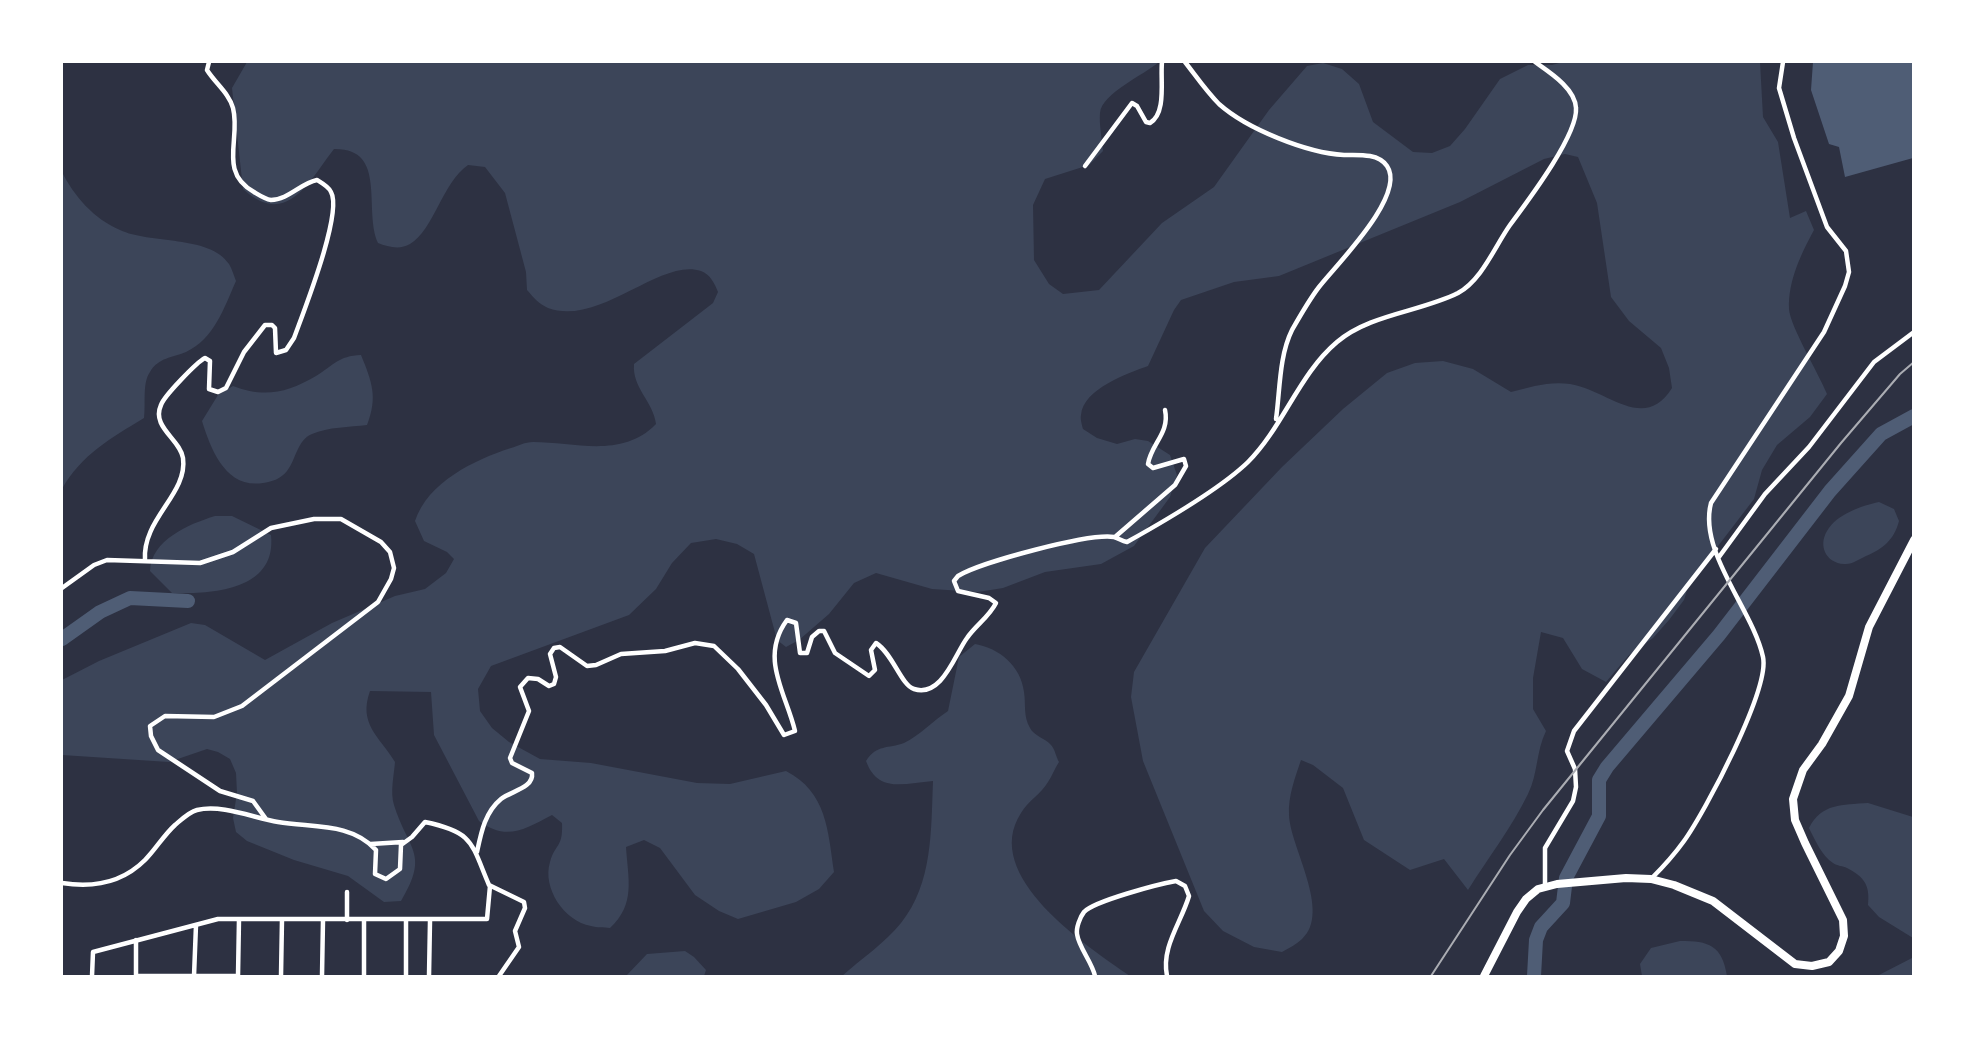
<!DOCTYPE html>
<style>
body{margin:0}
#map{position:relative;width:1975px;height:1038px;overflow:hidden;background:#2d3142;font-family:Signika,sans-serif}
canvas{display:block}
.frame{position:absolute;inset:0;border:63px solid #fff;pointer-events:none}
</style>
<div id="map">
<canvas width="1975" height="1038"></canvas>
<div class="frame"></div>
</div>
<script>
const c = document.querySelector('canvas').getContext('2d');
c.lineJoin = 'round';
function fillPath(path, color) {
  c.fillStyle = color;
  c.fill(path, 'evenodd');
}
function trace(path, color, width, dash) {
  c.strokeStyle = color;
  c.lineWidth = width;
  c.lineCap = dash ? 'butt' : 'round';
  c.setLineDash(dash || []);
  c.stroke(path);
}
fillPath(new Path2D(`
 M247,62H1159C1144,75 1102,93 1100,113C1099,124 1102,139 1103,151L1089,165L1045,179L1033,205L1034,260L1049,284L1063,294L1099,290L1162,223L1214,187L1269,110L1307,66L1323,63L1342,69L1359,84L1373,122L1413,152L1432,153L1450,146L1465,129L1500,79L1528,65H1552L1563,62H1760L1763,117L1778,142L1790,218L1806,211L1814,230C1801,254 1788,281 1789,309C1790,326 1819,374 1827,394L1810,417L1777,445L1762,470L1754,499L1689,584L1684,600L1669,620L1653,638L1629,655L1606,682L1582,669L1563,638L1541,632L1533,678V709L1546,731C1536,751 1538,774 1528,794C1512,827 1488,858 1468,890L1444,859L1410,870L1364,840L1343,788L1313,765L1301,760C1295,778 1288,796 1289,815C1290,847 1332,912 1302,939C1297,944 1289,948 1282,952L1254,947L1223,931L1204,911L1143,761L1131,697L1134,672L1205,548L1282,467L1343,409L1387,373L1415,363L1443,361L1473,369L1511,392C1531,387 1549,381 1570,384C1608,390 1644,433 1672,388L1669,368L1661,348L1629,321L1611,297L1597,203L1578,157L1565,154L1544,159L1460,202L1279,276L1234,282L1181,300L1174,310L1148,366C1128,373 1083,389 1081,415C1080,419 1082,425 1083,429L1097,438L1117,444L1135,439L1148,441L1170,455L1177,475L1170,497L1134,546L1101,564L1045,572L1003,588L978,592L932,589L876,573L854,583L829,614L799,640L786,647L777,640L754,554L737,544L716,539L691,543L672,563L656,589L629,615L491,666L478,689L480,711L492,728L509,742L540,759L591,763L697,783L730,784L786,771C827,792 828,831 834,872L819,889L796,902L738,919L719,911L695,895L660,848L644,840L626,847C628,879 636,904 610,928C604,927 597,928 591,926C564,921 542,888 550,862C556,842 563,848 562,823L552,815C524,830 506,841 479,821L434,735L431,692L370,691C358,724 379,736 395,762C394,775 390,792 394,805C408,850 430,853 401,901L384,902L348,876L294,860L247,841L236,832L233,818L237,793L236,773L230,759L218,752L207,749L169,762L62,755V680L99,661L191,623L205,625L265,660L332,623L395,596L425,589L446,573L454,559L447,552L424,541L415,521C428,482 474,460 511,448C518,446 525,442 533,442C575,442 622,459 656,424C653,401 632,388 634,364L713,303L718,292C715,284 710,274 701,271C661,257 599,327 548,308C539,304 533,297 527,290L526,272L505,193L485,167L468,165C442,183 434,230 410,244C400,250 388,247 378,243C363,210 388,148 334,149C309,181 287,229 243,189L232,88Z
 M62,172C74,196 94,219 120,230C149,244 210,235 229,264C232,269 234,276 236,281C224,308 214,339 186,352C172,358 159,357 150,372C142,383 146,404 144,418C111,438 81,455 62,489Z
 M361,355C372,382 378,397 367,425C350,427 328,427 312,434C297,440 296,460 287,471C281,479 271,482 263,483C226,489 211,450 202,421L218,395L233,386C264,398 287,393 316,376C334,365 338,356 361,355Z
 M1879,502L1894,509L1899,521C1894,540 1883,549 1866,556C1859,559 1852,565 1844,564C1826,563 1818,546 1827,531C1837,514 1861,506 1879,502Z
 M215,516H232L271,535C277,591 211,594 172,593L150,571C151,540 189,524 215,516Z
 M975,644C999,648 1021,666 1024,692C1026,704 1023,716 1030,728C1034,736 1045,738 1051,745C1055,749 1056,757 1059,762C1055,768 1052,776 1048,782C1041,794 1028,801 1021,813C980,876 1087,946 1130,976H842C861,959 885,943 901,923C933,883 931,830 933,781C905,783 878,794 866,761C877,744 888,749 904,743C919,736 934,720 948,711L959,657Z
 M1868,803L1913,817V938L1879,917L1868,905C1870,886 1865,877 1847,868C1843,866 1837,866 1833,863C1822,856 1815,840 1809,828C1822,803 1842,805 1868,803Z
 M1680,941C1709,941 1722,945 1727,976H1642L1640,964L1651,948Z
 M685,951L694,957L706,970L704,976H626L647,954Z
 M1913,956V976H1877L1912,958Z`), '#3c4559');
fillPath(new Path2D(`
 M1813,62H1913V158L1845,177L1839,147L1829,144L1811,90Z`), '#4f5d75');
trace(new Path2D(`
 M62,639L100,612L130,598L188,601
 M1534,976L1536,940L1541,927L1563,903L1566,878L1599,816V780L1607,767L1719,635L1830,491L1881,434L1914,416`), '#4f5d75', 14);
trace(new Path2D(`
 M1185,62C1196,76 1206,91 1219,104C1247,129 1307,153 1344,155C1358,155 1378,153 1387,166C1407,195 1336,265 1319,287C1309,300 1300,316 1292,330C1279,356 1280,391 1276,419
 M1085,166L1132,103L1137,106L1146,122L1150,123C1167,113 1160,79 1162,62
 M1115,537L1175,485L1186,466L1184,459L1153,468L1148,464C1151,444 1170,433 1165,410
 M1719,557L1765,494L1809,447L1874,362L1914,332
 M145,560C142,519 188,494 183,458C180,439 151,427 161,405C164,396 197,362 205,358L210,361L209,389L218,392L226,388L244,352L265,325H272L275,328L276,353L286,350L294,338C303,313 343,213 331,192C329,187 322,183 317,180C301,183 288,200 271,200C265,199 259,195 254,192C218,172 241,139 233,108C229,93 215,83 207,70L209,62
 M62,588L94,565L107,560L200,563L233,552L271,528L314,519H341L381,542L390,552L394,568L391,579L378,602L242,706L214,717L165,716L150,726L151,736L158,750L220,791L253,801L266,819
 M371,844L403,842
 M477,852C481,833 485,812 501,799C511,791 534,788 532,773L512,763L510,758L529,711L520,687L528,678L538,679L549,686L554,684L556,677L550,654L554,648L560,647L587,666L596,665L621,654L665,651L695,643L714,646L738,669L766,705L784,735L795,731C786,693 759,658 787,620L796,623L800,653H807L812,637L819,631H824L835,653L869,676L875,670L871,650L876,643C893,654 901,685 914,689C942,698 955,654 967,638C976,625 989,617 996,603L989,598L958,591L954,581L958,576C981,562 1089,533 1114,537C1118,538 1122,541 1127,542C1163,522 1219,490 1248,462C1283,427 1299,374 1337,342C1370,314 1420,312 1458,293C1482,280 1495,246 1510,225C1527,202 1578,135 1576,108C1575,88 1549,72 1535,62
 M1651,879C1663,867 1674,855 1684,841C1705,812 1770,689 1763,657C1753,610 1698,552 1711,503L1824,332L1845,286L1849,272L1846,251L1827,227L1794,138L1779,88L1783,62
 M62,883C93,888 122,883 145,860C156,849 163,836 175,825C181,820 189,812 197,810C222,804 254,818 278,822C311,828 351,822 376,850L375,874L386,879L400,869L401,845L412,837L425,822C474,832 471,843 489,885L524,902L525,908L515,931L519,947L499,976
 M1545,886V848L1573,801L1576,787L1575,769L1567,751L1574,731L1716,549
 M347,892V920
 M92,976L93,952L218,919H487L490,886
 M136,976H238
 M136,976V940
 M194,976L196,925
 M238,976L239,919
 M281,976L282,919
 M322,976L323,920
 M364,976V920
 M406,976V921
 M429,976L430,921
 M1095,976C1092,962 1079,948 1077,934C1076,928 1080,917 1084,912C1094,901 1159,884 1176,881L1185,886L1189,896C1181,923 1161,947 1167,976`), '#fff', 4.5);
trace(new Path2D(`
 M1484,976L1517,912L1526,899L1538,889L1557,884L1626,878L1651,879L1674,885L1713,901L1795,964L1812,966L1829,962L1839,951L1844,936L1843,920L1805,843L1795,820L1793,799L1803,770L1822,744L1849,696L1869,627L1914,540`), '#fff', 8);
trace(new Path2D(`
 M1431,976L1510,855L1543,810L1841,443L1900,374L1914,362`), '#abadb3', 2);
</script>
